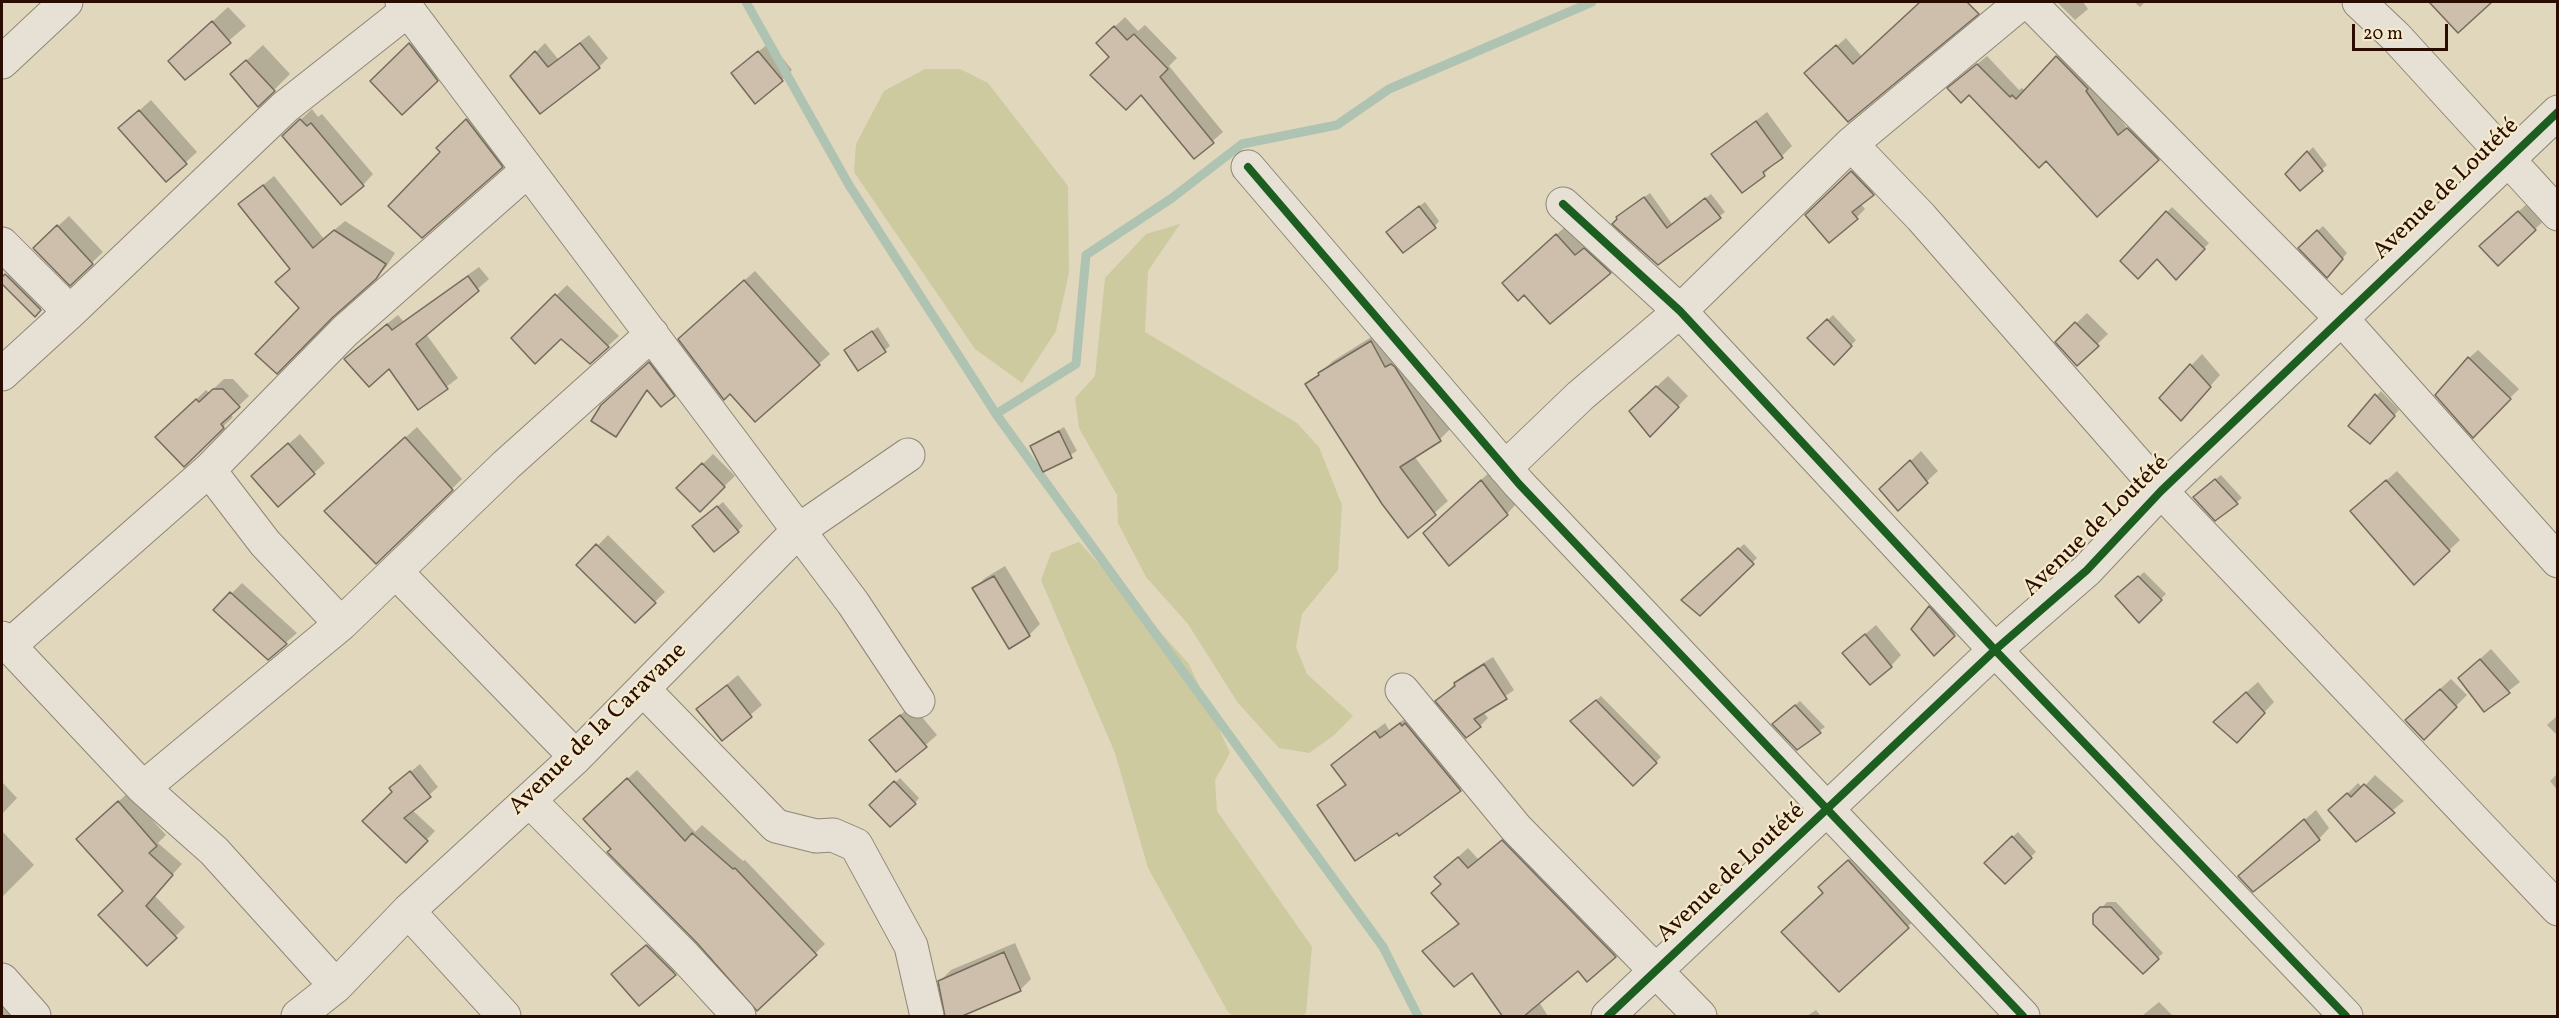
<!DOCTYPE html>
<meta charset="utf-8">
<style>
body{margin:0}
#map{position:relative;width:2559px;height:1018px;overflow:hidden;background:#e0d7bd;font-family:Vollkorn,serif}
canvas{display:block}
.frame{position:absolute;inset:0;border:3px solid #2a0d00;pointer-events:none}
.scale{position:absolute;left:2352px;top:24px;width:96px;height:27px;box-sizing:border-box;border:3px solid #2a0d00;border-top:0;padding-left:8px;font-size:18px;line-height:21px;white-space:nowrap;color:#2a0d00;-webkit-text-stroke:4px #f4e9cb;paint-order:stroke}
</style>
<div id="map">
<canvas width="2559" height="1018"></canvas>
<div class="frame"></div>
<div class="scale">20 m</div>
</div>
<script>
const c = document.querySelector('canvas').getContext('2d');
c.lineJoin = 'round';
function fillPath(path, color) {
  c.fillStyle = color;
  c.fill(path, 'evenodd');
}
function trace(path, color, width, dash) {
  c.strokeStyle = color;
  c.lineWidth = width;
  c.lineCap = dash ? 'butt' : 'round';
  c.setLineDash(dash || []);
  c.stroke(path);
}
function label(font, color, halo, rows, align = 'center') {
  c.font = font + ' Vollkorn,serif';
  c.lineWidth = 4.5;
  c.setLineDash([]);
  c.textBaseline = 'middle';
  c.strokeStyle = halo;
  c.fillStyle = color;
  for (const [text, x, y, turn = 0] of rows) {
    c.save();
    c.translate(x, y);
    c.rotate((+turn || 0) * Math.PI / 180);
    c.textAlign = isNaN(turn) ? turn : align;
    if (halo) c.strokeText(text, 0, 0);
    c.fillText(text, 0, 0);
    c.restore();
  }
}
fillPath(new Path2D(`
 M925,69H960L988,83L1068,186L1069,273L1056,331L1022,383L975,349L854,172L856,144L884,91Z
 M1180,224L1148,271L1145,332L1297,423L1319,447L1342,505L1338,570L1302,614L1296,647L1307,674L1353,716L1333,736L1309,753L1279,748L1238,703L1188,624L1146,577L1118,523L1117,495L1079,428L1075,398L1095,376L1105,278L1146,234Z
 M1079,542L1189,664L1230,753L1215,780L1217,811L1312,947L1306,1013L1303,1016H1233L1228,1012L1148,868L1115,753L1041,580L1051,553Z`), '#cdcaa0');
fillPath(new Path2D(`
 M1922,2H1967L1977,12L1848,120L1815,65L1846,38L1862,57Z
 M2057,2H2083L2088,9L2075,20Z
 M2134,2H2145L2140,7Z
 M2434,2H2477L2482,8L2433,3Z
 M228,7L246,26L185,78L170,61Z
 M1125,17L1138,31L1145,25L1177,58L1169,66L1223,132L1194,157L1111,57L1108,33Z
 M421,34L447,69L402,113L382,70Z
 M589,35L608,58L599,67L512,76L545,43L558,59Z
 M770,42L792,70L782,80L733,73Z
 M263,45L290,74L274,90L232,74Z
 M2065,48L2127,128L2136,120L2166,150L2158,159H2046L1958,80L1987,56L2019,90L2022,88L2025,91Z
 M151,100L197,152L166,180L131,118Z
 M312,109L318,117L322,114L373,174L363,185L295,125Z
 M477,109L512,156L502,166L442,152L438,148Z
 M1767,112L1792,146L1764,174L1713,154Z
 M2313,147L2327,165L2300,189L2287,174Z
 M1860,163L1881,186L1860,203L1865,209L1857,217L1807,216Z
 M274,176L324,239L345,221L395,253L386,267L375,278L301,308L291,268L240,204Z
 M1650,193L1672,224L1711,194L1725,212L1658,263L1618,217Z
 M1425,202L1439,221L1435,226L1392,227Z
 M2529,202L2546,219L2535,229L2492,236Z
 M2172,207L2209,243L2176,278L2157,257L2122,261Z
 M69,216L103,252L70,284L45,238Z
 M1566,226L1585,248L1594,240L1619,263L1610,272L1513,274Z
 M2323,226L2347,253L2332,271L2300,248Z
 M17,264L51,298L35,315L2,282Z
 M479,267L489,279L426,334L458,378L418,408L389,367L356,349L398,315L403,321Z
 M755,271L830,354L755,420L691,328Z
 M567,285L619,336L590,362L561,337L513,338Z
 M2087,313L2108,334L2077,364L2057,342Z
 M1833,315L1856,340L1834,363L1809,338Z
 M878,327L890,346L859,369L846,350Z
 M1384,329L1453,426L1440,439L1414,456L1448,501L1408,536L1307,385L1333,361Z
 M2478,350L2519,389L2473,435L2469,358Z
 M658,354L682,387L674,395L648,389L616,435L612,396Z
 M2202,354L2220,375L2191,408L2161,398Z
 M1668,376L1688,396L1650,435L1642,400Z
 M224,379H233L249,396L230,414L233,417L184,465L157,437L206,390L209,393Z
 M2381,391L2399,410L2370,442L2350,426Z
 M417,427L462,479L376,562L337,500Z
 M1064,427L1077,451L1044,470L1032,446Z
 M300,434L325,463L314,473L263,466Z
 M1921,451L1938,471L1898,508L1892,479Z
 M713,454L735,476L700,509L678,488Z
 M1492,470L1517,503L1507,514L1435,522Z
 M2397,471L2460,540L2414,583L2352,511Z
 M2221,475L2242,498L2215,519L2199,492Z
 M723,502L743,526L738,531L699,521Z
 M608,535L665,592L635,621L579,565Z
 M1744,544L1757,558L1700,614L1683,600Z
 M1005,566L1040,624L1029,635L1010,647L974,589L985,578Z
 M2144,572L2166,594L2139,621L2118,596Z
 M242,583L297,633L268,658L215,610Z
 M1935,603L1959,630L1934,654L1930,607Z
 M1876,625L1901,655L1891,666L1855,643Z
 M2491,649L2520,682L2484,710L2470,668Z
 M1493,657L1514,690L1483,712L1488,718L1480,726L1437,701L1464,675Z
 M738,675L762,705L722,739L698,709Z
 M2451,679L2467,695L2424,738L2417,710Z
 M2258,682L2274,702L2237,741L2225,711Z
 M1601,696L1661,757L1634,784L1577,716Z
 M1800,701L1825,727L1797,748L1779,719Z
 M912,705L937,735L897,770L871,740Z
 M1410,715L1469,780L1460,789L1400,834L1319,805L1346,783L1333,765L1343,755L1385,723L1389,730Z
 M2558,715V736L2547,725Z
 M420,764L438,787L412,810L435,831L406,861L394,792L391,788Z
 M637,770L695,832L702,825L743,861L745,860L825,944L757,1009L613,849L594,810Z
 M2557,774H2558V791L2550,781Z
 M2375,775L2404,801L2356,840L2330,811L2358,783L2363,788Z
 M900,778L919,798L915,803L871,805Z
 M2,782L17,798L2,814Z
 M128,793L166,835L158,843L182,864L154,895L185,927L147,964L125,891L87,829Z
 M2316,810L2329,828L2319,839L2251,866Z
 M2,831L34,865L2,897Z
 M1512,831L1624,947L1587,980L1578,969L1539,1002L1548,1016H1505L1472,971L1424,951L1459,922L1442,884L1436,877L1468,848L1479,860Z
 M2018,832L2036,852L2005,881L1986,863Z
 M1860,850L1919,916L1839,990L1830,876Z
 M2107,902H2116L2163,953L2143,972L2095,915Z
 M658,935L685,963L639,1004L624,964Z
 M1015,943L1031,979L1020,990L940,981L951,970Z
 M2,984L21,1007L12,1016H2Z
 M2159,1002L2173,1016H2141H2142Z
 M1816,1010L1821,1016H1807Z`), '#0003');
trace(new Path2D(`
 M746,2L849,185L996,414L1383,947L1418,1016
 M996,414L1076,364L1086,255L1172,198L1242,144L1337,125L1389,89L1592,2`), '#aec3b2', 9);
const building = new Path2D(`
 M1920,2H1967L1979,14L1848,122L1804,73L1836,45L1853,64Z
 M2429,2H2492L2458,33Z
 M212,21L231,43L185,80L168,61Z
 M1114,26L1127,40L1134,34L1168,69L1160,77L1214,143L1194,159L1141,95L1126,110L1090,75L1109,57L1096,43Z
 M409,43L438,81L402,115L370,81Z
 M580,43L600,68L540,114L510,76L535,51L548,67Z
 M758,51L783,81L755,104L731,73Z
 M2056,56L2088,89L2086,91L2118,135L2127,128L2159,160L2097,217L2046,161L2039,168L1969,95L1961,103L1947,88L1977,64L2010,97L2012,95L2016,99Z
 M246,60L275,91L258,107L230,74Z
 M139,110L187,164L166,182L118,128Z
 M300,119L307,126L311,123L364,186L341,205L282,136Z
 M466,119L503,167L422,238L388,206L440,152L436,148Z
 M1756,121L1783,158L1763,172L1765,176L1742,193L1711,154Z
 M2307,151L2323,171L2300,191L2285,174Z
 M1851,171L1874,195L1852,212L1858,219L1829,243L1805,215Z
 M263,185L313,248L334,230L386,264L376,279L332,318L277,374L255,354L299,308L275,282L290,269L238,204Z
 M1644,197L1667,228L1705,198L1721,218L1658,265L1612,224L1617,219L1616,217Z
 M1419,206L1436,228L1403,253L1386,232Z
 M2166,211L2205,249L2176,280L2157,259L2138,279L2120,261Z
 M2518,211L2536,230L2498,266L2479,246Z
 M57,225L93,264L70,286L33,248Z
 M2317,230L2343,259L2327,278L2298,248Z
 M1556,234L1575,255L1584,248L1611,273L1550,324L1524,295L1518,301L1502,283Z
 M5,274L41,310L35,317L2,284V277Z
 M468,276L479,291L416,344L448,389L418,410L389,369L369,387L344,359L387,324L392,330Z
 M744,280L820,365L755,422L730,394L724,400L678,339Z
 M555,294L609,347L590,364L561,339L535,364L511,338Z
 M1827,319L1852,346L1834,365L1807,338Z
 M2075,322L2099,346L2077,366L2055,342Z
 M872,331L886,352L858,371L844,350Z
 M1371,341L1385,367L1391,364L1395,367L1441,441L1400,467L1436,515L1408,538L1382,504L1305,384L1319,375L1318,373Z
 M2468,357L2511,399L2473,438L2435,395Z
 M649,362L675,396L661,407L647,390L616,437L591,421L601,405Z
 M2190,364L2211,387L2181,421L2159,398Z
 M1656,386L1679,407L1650,437L1629,411Z
 M213,389H223L240,407L221,424L224,428L184,467L155,437L196,399L199,402Z
 M2375,394L2395,416L2370,444L2348,426Z
 M1059,431L1072,458L1043,472L1030,446Z
 M405,437L453,490L376,564L324,511Z
 M288,443L315,474L278,507L251,476Z
 M1910,460L1928,483L1898,511L1879,489Z
 M702,463L725,487L700,512L676,488Z
 M2215,479L2238,504L2215,521L2193,497Z
 M1481,480L1508,515L1449,566L1423,533Z
 M2386,480L2450,551L2414,585L2350,511Z
 M717,506L739,532L714,552L692,526Z
 M596,544L656,603L635,623L576,565Z
 M1738,548L1754,564L1700,616L1681,600Z
 M994,576L1030,636L1009,649L972,588Z
 M2138,576L2162,600L2139,623L2115,596Z
 M230,592L287,644L268,660L213,610Z
 M1929,606L1955,636L1934,656L1911,629Z
 M1865,634L1892,667L1870,685L1842,653Z
 M2480,659L2510,693L2484,712L2458,678Z
 M1484,664L1507,699L1474,719L1481,727L1466,738L1435,701L1455,686L1454,683Z
 M727,685L752,717L722,741L696,709Z
 M2440,689L2457,707L2424,740L2405,720Z
 M2246,692L2265,713L2237,743L2213,722Z
 M1596,700L1657,763L1633,786L1570,721Z
 M1795,705L1821,733L1797,750L1772,724Z
 M900,715L927,747L896,772L869,740Z
 M1400,723L1402,726L1405,723L1461,791L1399,836L1397,833L1355,861L1317,805L1346,785L1331,765L1375,731L1380,738Z
 M410,771L431,797L404,818L428,841L406,863L362,821L392,792L389,788Z
 M627,778L685,841L692,833L733,869L735,868L817,955L757,1011L697,943L607,852L611,849L583,819Z
 M894,781L916,804L890,827L869,805Z
 M2364,784L2395,813L2356,842L2328,810L2347,793L2351,797Z
 M118,801L157,846L149,853L173,875L146,906L177,938L147,966L98,915L123,891L76,839Z
 M2304,819L2320,840L2253,892L2238,876Z
 M2012,836L2032,858L2005,884L1984,863Z
 M1502,840L1616,957L1587,982L1578,971L1523,1017H1503L1472,973L1454,987L1422,951L1459,924L1431,893L1441,884L1434,877L1458,857L1468,868Z
 M1848,860L1909,928L1839,992L1781,932L1823,893L1818,887Z
 M2100,907H2111L2159,959L2143,974L2093,924V914Z
 M646,945L676,975L639,1006L611,974Z
 M1004,952L1021,991L960,1017H945L938,981Z`);
fillPath(building, '#cdbfab');
trace(building, '#746b5d', 1.5);
const minor = new Path2D(`
 M402,2L853,603L918,701
 M2029,2L2341,318L2558,561
 M2359,2L2396,37L2558,214
 M2,62L66,2
 M1851,144L1921,217L2161,491L2558,909
 M1248,167L1519,484L2023,1016
 M1563,204L1680,311L1995,650L2346,1016
 M2,244L70,312
 M2,374L70,312L285,107L408,10
 M1505,468L1580,396L1680,311L1851,144L2022,2
 M209,470L265,543L341,624
 M397,573L576,757
 M2,638L143,788L214,851L336,986
 M9,646L209,470L345,331L528,170
 M643,689L776,826L816,836L833,835L856,845L911,946L927,1016
 M1402,690L1516,828L1700,1016
 M143,788L341,624L506,465L652,334
 M529,800L684,956L739,1016
 M408,911L504,1016
 M2,980L34,1016
 M298,1016L336,986L408,911L576,757L799,530L908,455
 M1608,1016L1995,650L2087,570L2161,491L2558,112`);
trace(minor, '#8f8676', 35);
trace(minor, '#e6e1d4', 33);
trace(new Path2D(`
 M1248,167L1519,484L2023,1016
 M1563,204L1680,311L1995,650L2346,1016
 M1608,1016L1995,650L2087,570L2161,491L2558,112`), '#1b5e20', 8);
label('24px', '#2a0d00', '#f4e9cb', [
 ["Avenue de Loutété",2447,190,-44],
 ["Avenue de Loutété",2097,527,-44],
 ["Avenue de la Caravane",599,730,-44],
 ["Avenue de Loutété",1732,874,-43]
]);
</script>
